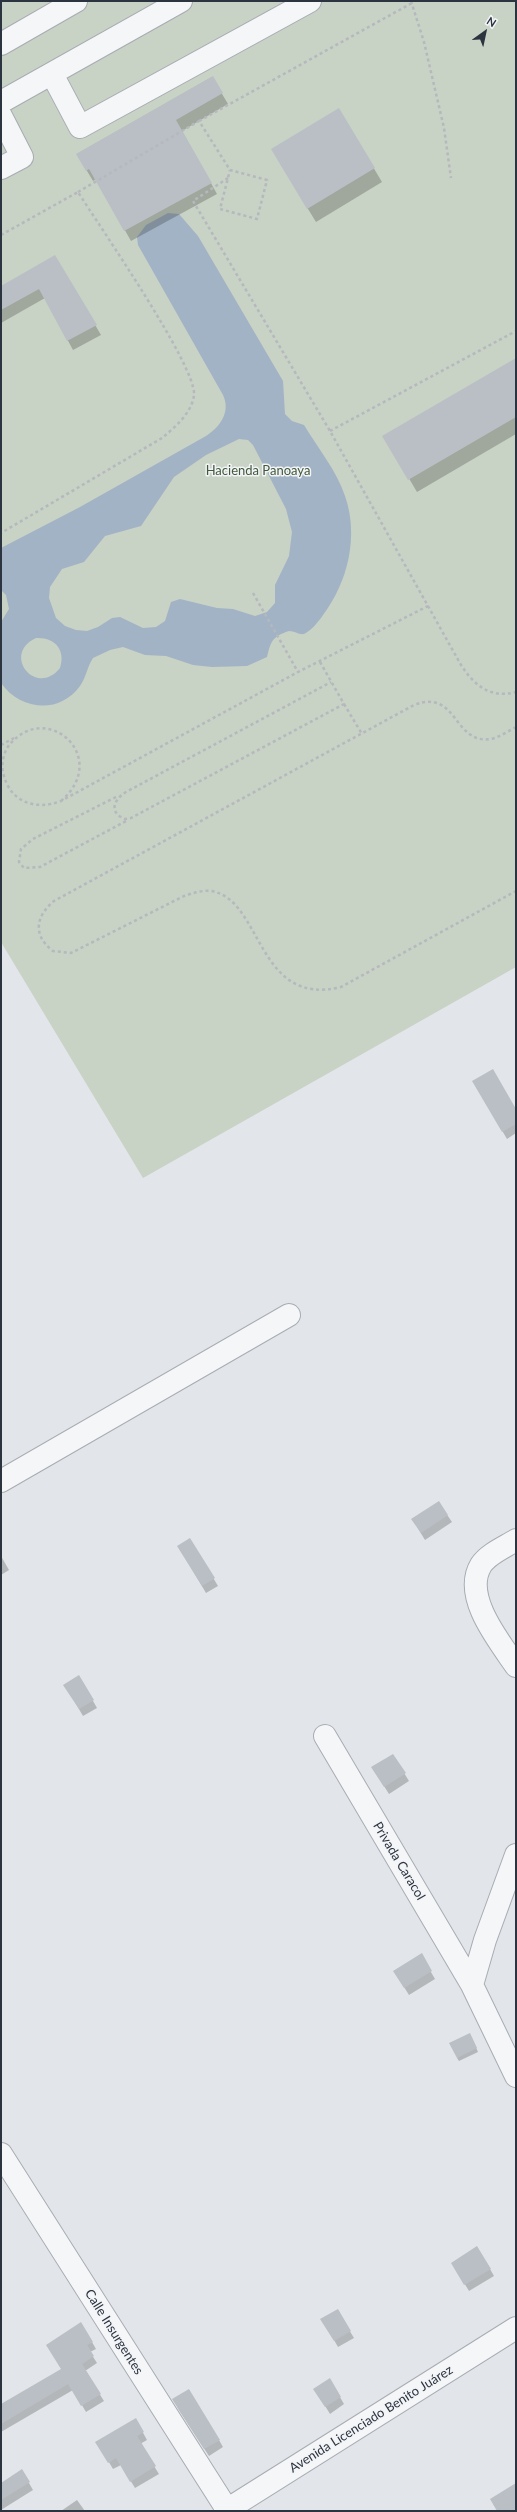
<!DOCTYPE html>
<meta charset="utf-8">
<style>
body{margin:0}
#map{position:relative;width:517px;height:2512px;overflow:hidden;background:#e2e5e9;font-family:Lato,sans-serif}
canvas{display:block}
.frame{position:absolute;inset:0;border:2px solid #2c343f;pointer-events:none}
.north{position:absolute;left:465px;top:12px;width:40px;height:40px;-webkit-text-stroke:3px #f2f4f7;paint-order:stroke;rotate:33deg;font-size:11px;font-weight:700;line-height:16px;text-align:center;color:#2c343f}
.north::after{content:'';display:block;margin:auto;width:14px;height:18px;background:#2c343f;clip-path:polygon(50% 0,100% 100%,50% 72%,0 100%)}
</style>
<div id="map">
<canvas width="517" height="2512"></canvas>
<div class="frame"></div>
<div class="north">N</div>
</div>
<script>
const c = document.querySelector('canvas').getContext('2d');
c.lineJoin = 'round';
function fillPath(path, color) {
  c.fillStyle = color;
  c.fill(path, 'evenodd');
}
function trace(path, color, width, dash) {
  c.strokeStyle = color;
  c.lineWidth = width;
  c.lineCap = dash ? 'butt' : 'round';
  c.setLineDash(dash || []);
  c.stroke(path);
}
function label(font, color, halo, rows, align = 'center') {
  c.font = font + ' Lato,sans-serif';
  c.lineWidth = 3;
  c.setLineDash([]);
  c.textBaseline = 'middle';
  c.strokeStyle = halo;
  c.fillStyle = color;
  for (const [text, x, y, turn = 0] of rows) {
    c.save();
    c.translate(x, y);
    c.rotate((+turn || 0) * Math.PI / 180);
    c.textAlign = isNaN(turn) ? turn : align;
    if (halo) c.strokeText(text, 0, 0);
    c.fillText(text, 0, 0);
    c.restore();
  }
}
fillPath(new Path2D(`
 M1,1H516V967L143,1178L1,942Z`), '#c8d2c5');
fillPath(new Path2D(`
 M168,213L179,214L198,236L283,381L285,414L292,421L304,425C317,447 337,471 345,496C359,536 348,582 323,615C319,621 311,631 304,634C299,635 295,631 289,631C271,637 271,642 267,657L247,666L212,667L193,665L166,656L145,655L123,647L110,650L93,658C87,667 86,678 80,686C59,715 20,710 1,683V622L9,609L6,595L1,590V548L80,507L206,436C220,427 231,412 223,395L138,245L137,237L146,225ZM239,439L248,440L253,445L286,509L292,532L289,556L275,585V603L267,612L255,616L233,609L217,608L180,599L171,602L165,621L156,627L143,628L120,617L112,618L98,627L87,631L76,630L65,626L56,618L49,598L50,587L62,569L84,562L105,536L141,526L174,477L206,455ZM36,638C55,637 66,650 60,668C36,698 1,654 36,638Z`), '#a2b3c5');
fillPath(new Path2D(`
 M212,77L228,104L182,131L217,194L131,241L96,179L93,181L77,154Z
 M339,110L382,182L316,222L280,163Z
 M55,257L101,335L73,350L45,298L1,323V288Z
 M516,359V434L417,492L384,436Z
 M473,1081L516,1111V1133L507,1139Z
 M439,1503L452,1522L425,1540L417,1527Z
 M190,1539L218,1586L206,1593L178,1546Z
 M1,1556L9,1570L1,1575Z
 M79,1676L97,1708L83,1716L69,1692Z
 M393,1755L409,1781L389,1794L377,1775Z
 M421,1955L435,1979L409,1995L394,1971Z
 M472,2038L478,2052L459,2061L457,2058Z
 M452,2263L490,2269L494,2276L469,2291Z
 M337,2310L354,2338L338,2347L322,2319Z
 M92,2342L96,2349L90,2352L97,2363L85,2371L104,2401L86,2412L73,2390L1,2432V2405L62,2370L47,2345Z
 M330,2380L344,2404L330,2414L319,2396Z
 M177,2407L219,2440L223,2447L209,2456Z
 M136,2420L147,2440L140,2444L159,2474L135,2488L121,2465L113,2469L97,2442Z
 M29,2483L33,2490L1,2510V2484Z
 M77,2500L85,2511H61Z`), '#0003');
fillPath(new Path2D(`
 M213,76L223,93L176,120L212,183L124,231L89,169L86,171L76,154Z
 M339,108L375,168L307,209L271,149Z
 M55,255L97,325L67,341L39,289L1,310V286Z
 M516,358V417L408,480L382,436Z
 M493,1069L516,1109V1124L502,1132L472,1081Z
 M439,1501L448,1515L421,1533L411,1519Z
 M190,1538L215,1578L202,1586L177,1546Z
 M79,1675L94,1700L79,1709L63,1685Z
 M393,1754L406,1773L384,1787L371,1767Z
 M422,1953L432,1971L404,1988L393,1971Z
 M470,2033L477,2048L457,2058L449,2043Z
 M477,2246L491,2269L464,2285L451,2263Z
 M338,2309L351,2331L334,2341L320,2319Z
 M81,2322L93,2342L87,2345L94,2356L82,2364L101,2394L81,2406L68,2384L1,2424V2404L61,2369L46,2345Z
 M330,2378L341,2397L325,2407L313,2389Z
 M189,2389L220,2440L204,2449L172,2399Z
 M136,2418L144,2432L137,2436L156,2466L130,2482L116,2458L108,2463L95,2442Z
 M22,2469L30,2482L1,2500V2483Z
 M516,2483V2511H497L490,2499Z`), '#babfc5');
const minor = new Path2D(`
 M1,44L76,1
 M52,74L80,127L310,1
 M1,102L181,1
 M1,116L22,157L1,168
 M1,1481L289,1315
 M516,1540C505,1547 488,1554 481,1565C462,1596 499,1641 516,1666
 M325,1736L472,1985L516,2076
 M472,1985L485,1940L516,1855
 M1,2154L228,2511
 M225,2511L516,2328`);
trace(minor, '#a8acb3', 24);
trace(new Path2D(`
 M411,1L424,42L444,128L451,178
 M199,121L412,3
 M228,178L193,201L330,431L461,665C474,685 490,699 516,692
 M78,192L199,121L230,170L267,180L257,219L220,209L230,170
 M1,235L78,192C98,224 197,367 194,395C192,413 175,427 162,438L1,533
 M330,431L516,331
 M253,593L298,672L428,606
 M320,662L344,704L131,818L125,819C109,813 113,800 126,792L331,682
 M344,704L362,734
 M516,727C508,731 500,737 491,739C453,745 458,688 414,705L54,901C36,916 32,935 53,951L71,953L184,896C193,893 202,890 211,891C263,899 256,1008 341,987L516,891
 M1,745L14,738
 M116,797L33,839L21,849L19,862L24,868L40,867L128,820
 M61,801C111,758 48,700 10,744C4,751 1,763 3,772C9,802 35,811 61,801L298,672`), '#b5b8bd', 2.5, [3, 3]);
trace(minor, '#f5f6f8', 22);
label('13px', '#42593b', '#f2f4f7', [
 ["Hacienda Panoaya",258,471]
]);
label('13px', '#2c343f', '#f2f4f7', [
 ["Privada Caracol",399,1861,59],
 ["Calle Insurgentes",114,2332,58],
 ["Avenida Licenciado Benito Juárez",371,2419,-32]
]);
</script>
